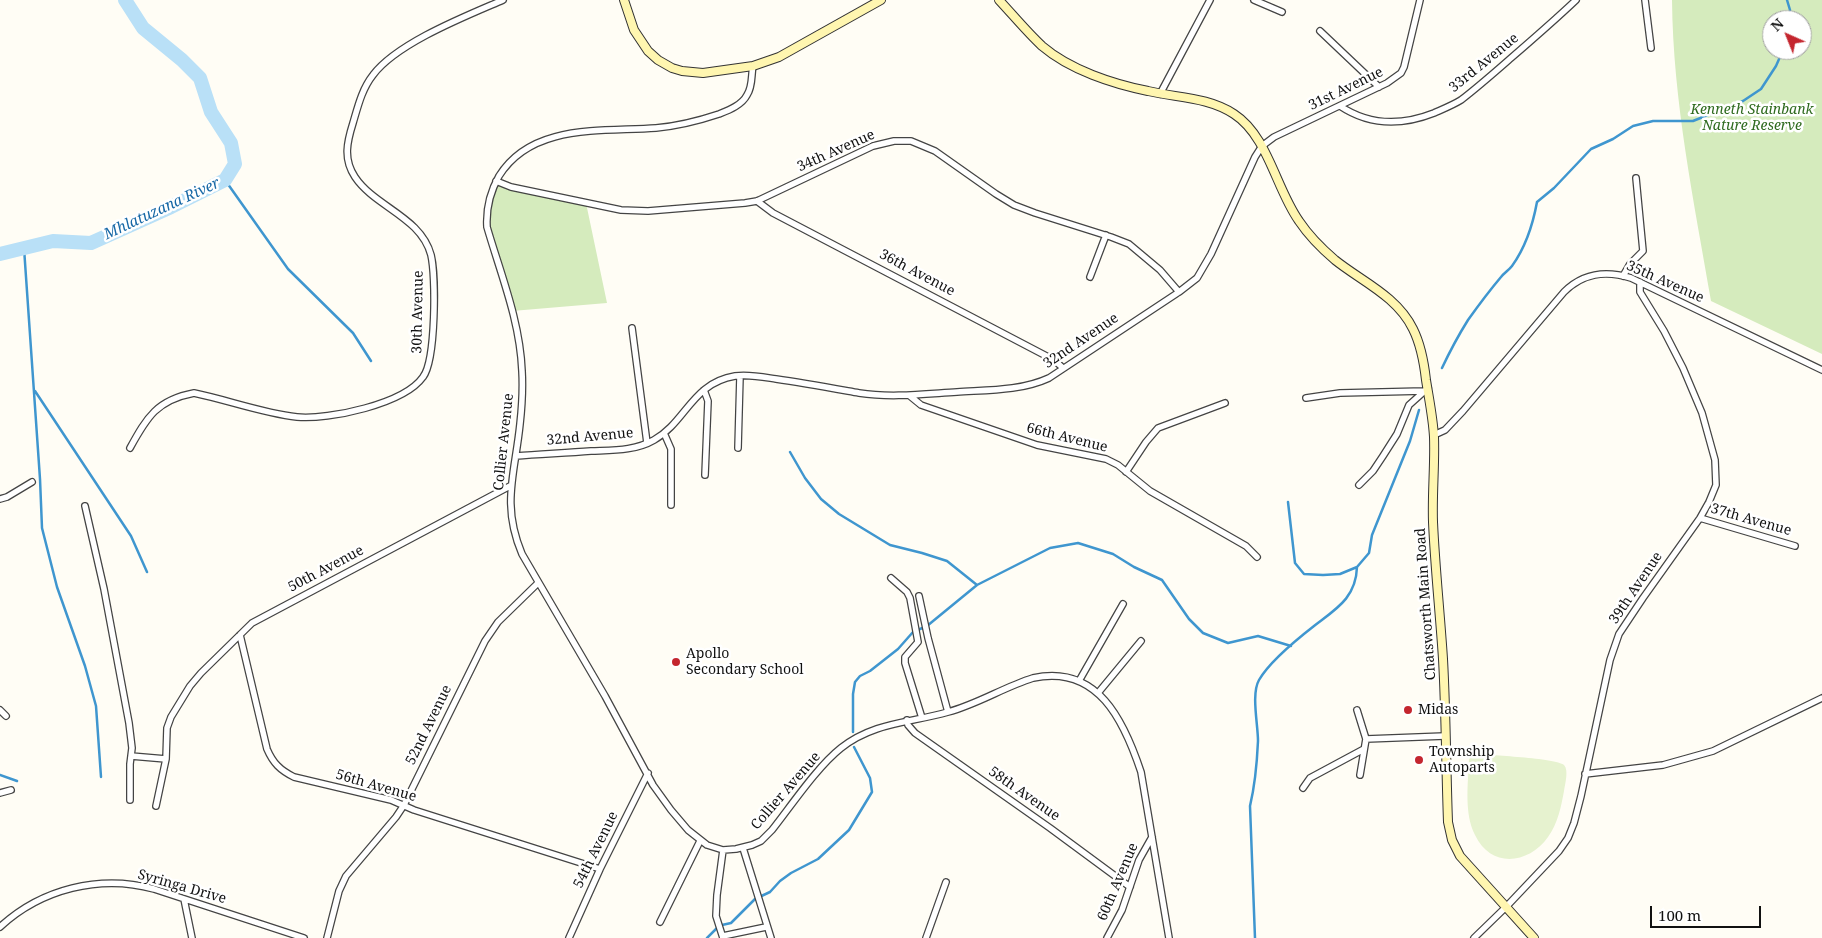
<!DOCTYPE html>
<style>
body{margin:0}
#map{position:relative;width:1822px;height:938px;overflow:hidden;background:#fffdf5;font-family:"Noto Serif",serif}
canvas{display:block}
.north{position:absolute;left:1762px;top:10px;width:50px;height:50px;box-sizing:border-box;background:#fff;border:1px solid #a0a0a0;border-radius:50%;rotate:316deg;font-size:14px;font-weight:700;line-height:20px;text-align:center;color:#111}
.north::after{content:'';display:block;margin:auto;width:18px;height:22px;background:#c4262e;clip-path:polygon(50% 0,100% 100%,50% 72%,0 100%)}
.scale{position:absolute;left:1650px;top:906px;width:111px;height:22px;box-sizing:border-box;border:2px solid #111;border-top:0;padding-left:6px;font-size:15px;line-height:18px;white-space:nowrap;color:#111;-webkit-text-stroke:4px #fff;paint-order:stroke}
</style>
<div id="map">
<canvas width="1822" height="938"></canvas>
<div class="north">N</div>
<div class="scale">100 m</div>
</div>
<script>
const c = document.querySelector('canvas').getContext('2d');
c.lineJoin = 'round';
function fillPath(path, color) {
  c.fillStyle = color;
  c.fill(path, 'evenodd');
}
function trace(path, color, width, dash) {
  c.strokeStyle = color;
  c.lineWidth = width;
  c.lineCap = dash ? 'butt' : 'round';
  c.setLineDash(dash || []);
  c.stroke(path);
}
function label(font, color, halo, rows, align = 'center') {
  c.font = font + ' "Noto Serif",serif';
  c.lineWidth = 5;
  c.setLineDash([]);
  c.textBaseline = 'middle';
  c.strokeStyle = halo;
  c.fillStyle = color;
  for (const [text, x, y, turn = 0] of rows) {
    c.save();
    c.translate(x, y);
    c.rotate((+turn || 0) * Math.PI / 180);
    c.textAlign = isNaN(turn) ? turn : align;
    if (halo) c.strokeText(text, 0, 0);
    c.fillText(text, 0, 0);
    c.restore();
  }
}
fillPath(new Path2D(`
 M1672,0H1822V354L1711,301C1694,201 1673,102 1672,0ZM1772,20H1802V50H1772Z
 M496,180L586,203L607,303L512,311L486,227Z`), '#d5ebbd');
fillPath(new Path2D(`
 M1474,754C1488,755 1556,758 1564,765C1569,770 1565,784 1564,791C1561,807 1558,823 1548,837C1529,864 1491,869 1475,835C1464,813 1468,784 1469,760L1470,756Z`), '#e6f2cf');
trace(new Path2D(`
 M1787,0L1790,10L1789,20
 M225,180L288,269L353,333L371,361
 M24,248L40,479L42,528L57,587L85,666L96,706L101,777
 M1442,368C1450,351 1458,336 1468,320C1478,306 1490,290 1501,277C1504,273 1509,270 1512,266C1525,248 1533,224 1537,202L1554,188L1591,149L1613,139L1633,126L1653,121H1693L1743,101L1761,89L1776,66L1783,50
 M35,391L131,536L147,572
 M790,452L805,478L821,499L839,514L890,545L922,553L947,561L977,585
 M1288,502L1295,563L1304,574L1323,575L1340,574L1357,567L1369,553L1372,535L1410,441L1419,410
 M853,732V694L855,682L860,676L870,671L898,649L913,632L927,626L977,585L1050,548L1078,543L1113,554L1134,567L1162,580L1189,619L1203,633L1228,643L1258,636L1291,646
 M0,775L17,781
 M722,925L731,923L755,899L770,892L780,881L791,873L818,859L849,830L872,792L870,778L854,747
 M707,938L717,928
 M1255,938L1250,806C1255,785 1257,763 1258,741C1258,724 1251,694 1259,680C1270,661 1296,640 1314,626C1336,609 1356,598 1357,567`), '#3f96cf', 2.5);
trace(new Path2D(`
 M0,254L53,241L91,243L171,207L225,180L235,164L231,143L211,112L200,78L182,60L143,28L125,0`), '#b9e0f7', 14);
const street = new Path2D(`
 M1254,0L1282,12
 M1645,0L1651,48
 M1320,31L1379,87
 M753,66C751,75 753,86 747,95C742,105 729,110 719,114C698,121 678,126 656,128C602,132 532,123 499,176C490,192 486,210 487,227C501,275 520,321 522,371C523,388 522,406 520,424C515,474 501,504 522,554L605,696L653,785L671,810L688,830L707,845L723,850L736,849L752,845L761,841L772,830C791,806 817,767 841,748C874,722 910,723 948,712C978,704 1004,687 1033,678C1098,664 1124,721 1141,772L1169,938
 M1160,94L1210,0
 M1340,106C1370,126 1401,126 1434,113C1443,109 1453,105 1461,100C1478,87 1495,72 1511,58C1533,39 1555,20 1576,0
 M496,181L511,187L621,210L648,211L745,203L757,201L873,146L894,141H911L935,151L996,194L1014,205L1035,213L1111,237L1129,244L1160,270L1179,292
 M757,201L773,213L1054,360L1063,368
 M1623,276L1630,264L1643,251L1636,178
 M1090,277L1106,235
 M632,328L647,443
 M704,390L708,401L705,475
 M910,396L921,405L1037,445L1106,459L1118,465L1150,491L1246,546L1257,557
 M1306,398L1340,393L1424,391
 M664,433L671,449V505
 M1434,435L1445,430L1463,411L1564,292C1583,273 1605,270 1631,278L1822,370
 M130,448C147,417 157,400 194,393C228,400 262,413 297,417C329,420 404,404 423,377C436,360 436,276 431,255C421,217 375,207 355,177C343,159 347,142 353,123C358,106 362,89 373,75C397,43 466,16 503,0
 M738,448L740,376
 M516,456C541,454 566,453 591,451C612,450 635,451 654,440C686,422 692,383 735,376C749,374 763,377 776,379C804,383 831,388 859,393C891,398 924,394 957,392C987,390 1021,391 1049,378L1179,292L1197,278L1211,254L1255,157L1262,146L1274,137L1387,83L1401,73L1404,67L1420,0
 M1126,472L1146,442L1158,428L1225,403
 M1359,485L1373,471L1383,456L1397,434L1409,405L1428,388
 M0,499L7,497L32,482
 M85,506L104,589L129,723L132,748L130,764V800
 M1700,518L1795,546
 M891,578L907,592L910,598L918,642L905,657V663L922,718
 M919,596L928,638L948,712
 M240,635L267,749C273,763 280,770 294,777L391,800L414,810L600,869
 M1079,681L1123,604
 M1098,693L1141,641
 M0,710L6,716
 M1357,710L1366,739L1360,775
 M907,720L908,725L915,733L1050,828L1130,887
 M1366,739L1445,736
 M131,756L166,759
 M1585,774L1663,765L1713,751L1822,698
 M1303,788L1310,778L1364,749
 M0,793L11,790
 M156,806L166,759L167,728L171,717L190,686L201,673L252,623L510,486
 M743,848L771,938
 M184,899L192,938
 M660,922L700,841
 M0,927C41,889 100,874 154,889L304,938
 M723,936L766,927
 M327,938L339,891L346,876L396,817L404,805L485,641L498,622L538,583
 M569,938L600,869L648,773
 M723,938L716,916L717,895L723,850
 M926,938L946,882
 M1107,938L1122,910L1139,860L1152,837
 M1474,938L1506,907L1559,851L1568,838L1574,823L1581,796L1610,660L1619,634L1643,598L1700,518L1709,502L1716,485L1715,460L1702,413L1683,368L1664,331L1640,292V282`);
const secondary = new Path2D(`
 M624,0L634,30L648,51L658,60L672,68L682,71L703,73L753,66L779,57L881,0
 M999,0C1013,15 1027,32 1042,46C1070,70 1113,84 1148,91C1178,98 1208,97 1234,114C1268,136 1276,189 1299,221C1309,236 1321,248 1335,260C1361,281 1397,296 1413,329C1421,345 1424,362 1426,380C1429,399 1433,418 1434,437C1435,465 1432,493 1433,522C1435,567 1440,613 1443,659C1446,713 1446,768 1448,822L1452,840L1460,856L1534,938`);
trace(street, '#444', 8);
trace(secondary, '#333', 10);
trace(street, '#fff', 5.5);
trace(secondary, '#fff6b0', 8);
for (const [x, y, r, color] of [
 [676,662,5,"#c4262e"],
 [1408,710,5,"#c4262e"],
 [1419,760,5,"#c4262e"]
]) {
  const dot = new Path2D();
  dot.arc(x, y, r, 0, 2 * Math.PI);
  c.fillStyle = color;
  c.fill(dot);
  trace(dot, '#fff', 2);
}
label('14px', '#111', '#fff', [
 ["33rd Avenue",1484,63,-39],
 ["31st Avenue",1346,89,-26],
 ["34th Avenue",836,151,-24],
 ["36th Avenue",917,273,28],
 ["35th Avenue",1665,282,24],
 ["30th Avenue",418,312,-89],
 ["32nd Avenue",1081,341,-34],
 ["32nd Avenue",590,437,-5],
 ["66th Avenue",1067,438,14],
 ["Collier Avenue",504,442,-84],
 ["37th Avenue",1751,520,16],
 ["50th Avenue",326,569,-28],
 ["39th Avenue",1636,588,-56],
 ["Chatsworth Main Road",1426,604,-94],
 ["52nd Avenue",429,725,-64],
 ["56th Avenue",376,786,16],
 ["Collier Avenue",786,791,-49],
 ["58th Avenue",1024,794,35],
 ["54th Avenue",596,850,-64],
 ["60th Avenue",1118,882,-67],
 ["Syringa Drive",182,887,16]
]);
label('italic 14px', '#2f6b1f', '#fff', [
 ["Kenneth Stainbank",1752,110],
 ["Nature Reserve",1752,126]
]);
label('14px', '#111', '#fff', [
 ["Apollo",686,654],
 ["Secondary School",686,670],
 ["Midas",1418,710],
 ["Township",1429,752],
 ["Autoparts",1429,768]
], 'left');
label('italic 15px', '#1768a6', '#fff', [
 ["Mhlatuzana River",162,209,-25]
]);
</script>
